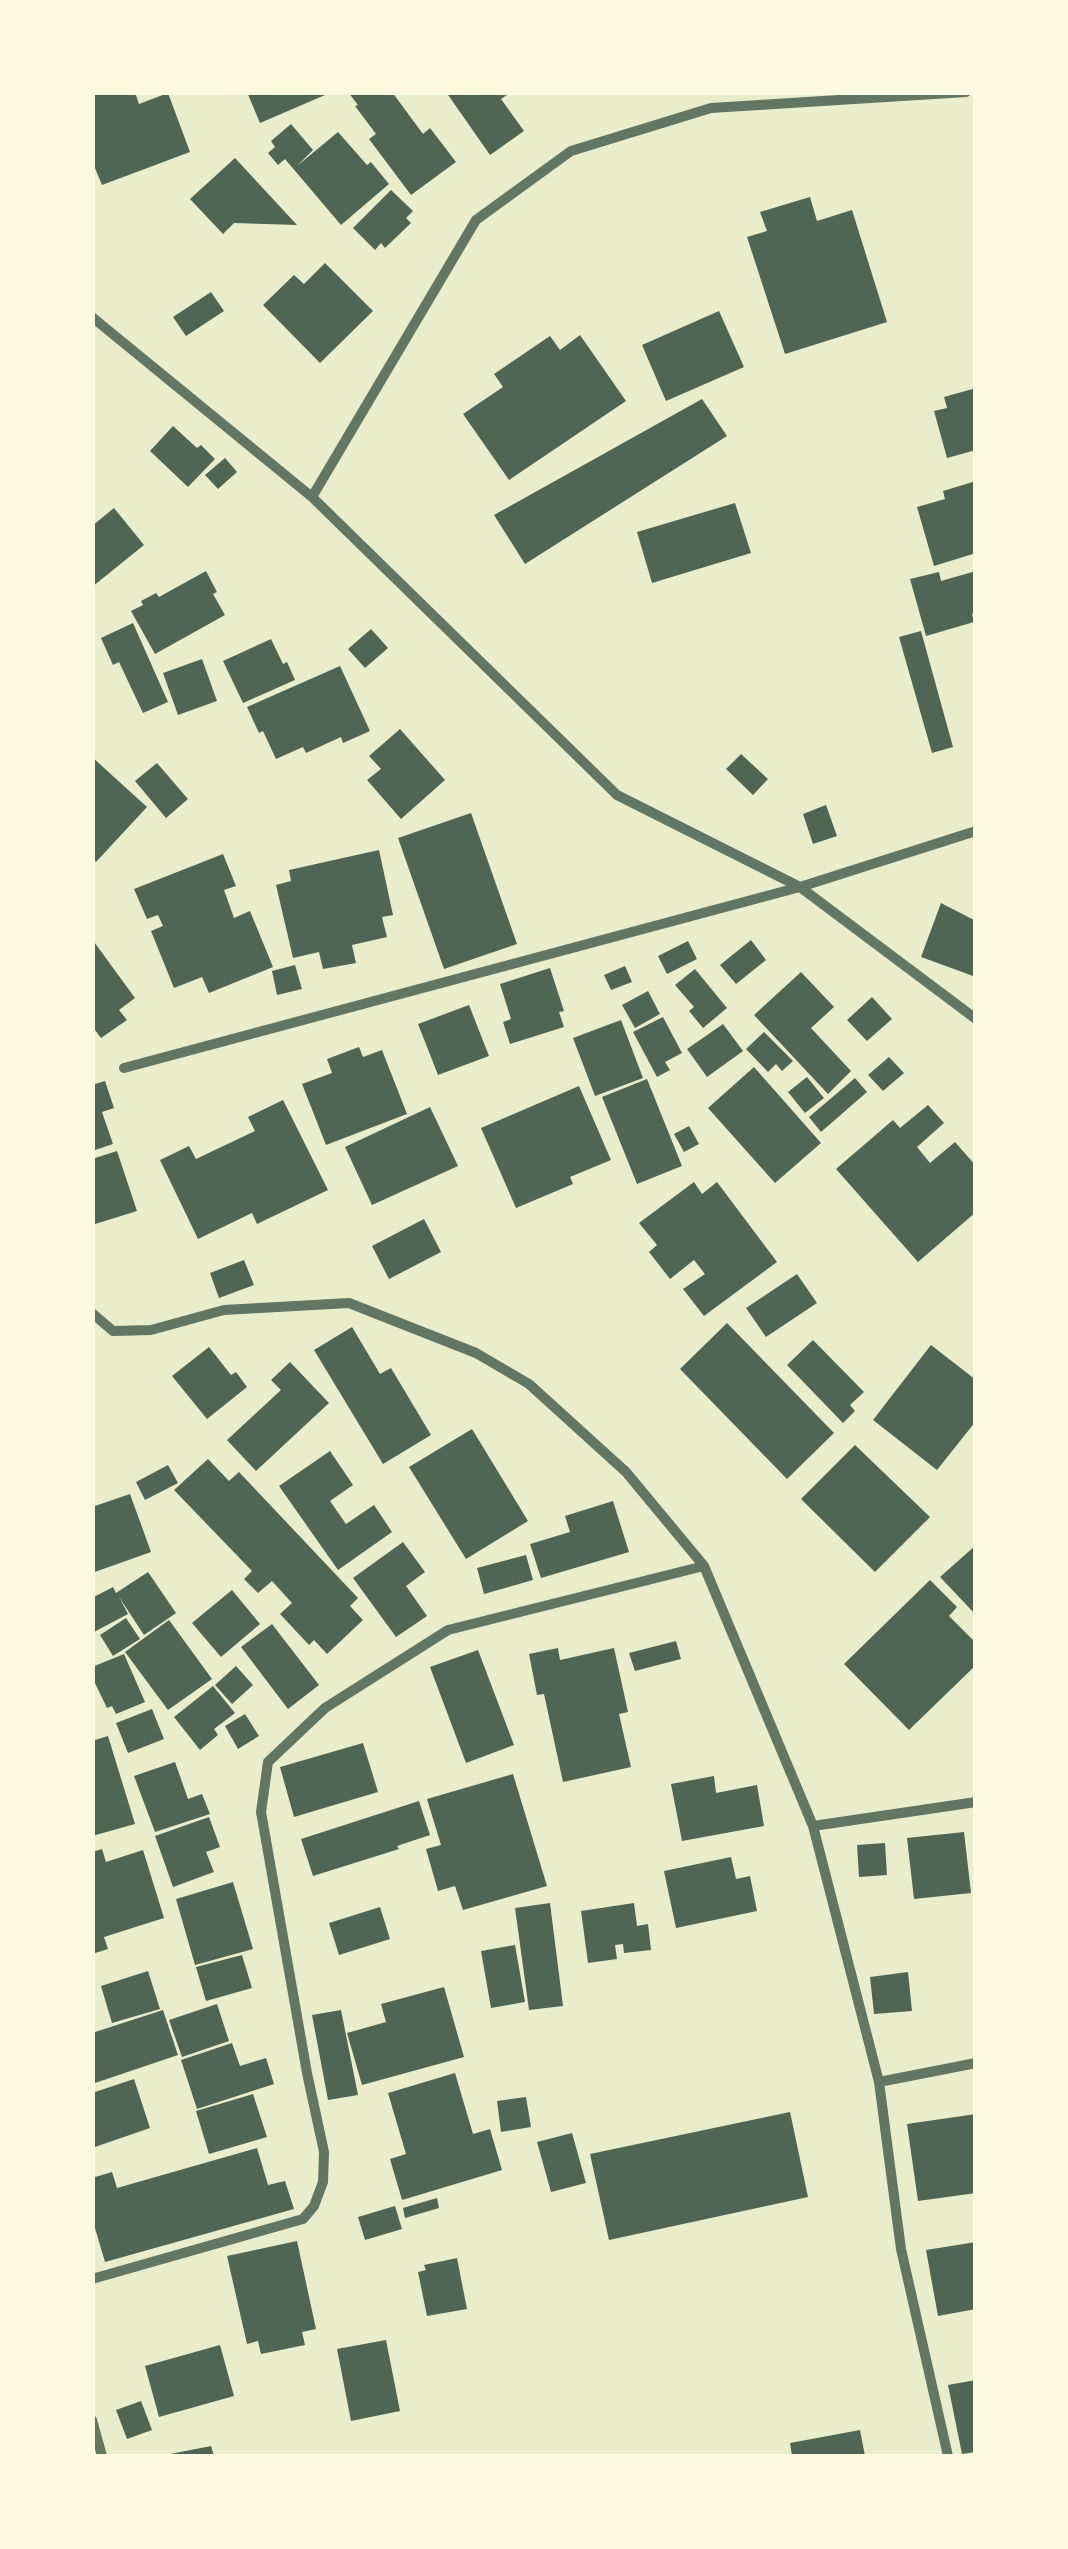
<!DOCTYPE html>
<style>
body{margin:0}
#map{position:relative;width:1068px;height:2549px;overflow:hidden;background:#e9edc9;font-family:Figtree,sans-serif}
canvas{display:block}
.frame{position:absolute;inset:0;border:95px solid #fefae0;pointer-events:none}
</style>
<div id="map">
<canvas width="1068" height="2549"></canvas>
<div class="frame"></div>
</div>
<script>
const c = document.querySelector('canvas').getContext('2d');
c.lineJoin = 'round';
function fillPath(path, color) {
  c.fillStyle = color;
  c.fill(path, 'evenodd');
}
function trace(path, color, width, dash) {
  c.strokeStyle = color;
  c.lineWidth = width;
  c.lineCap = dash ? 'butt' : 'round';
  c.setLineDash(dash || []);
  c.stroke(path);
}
fillPath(new Path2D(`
 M103,92H135L139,104L168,93L190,152L102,185L92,161V96Z
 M247,92H332L260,123Z
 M348,92H392L423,134L430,128L456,162L411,195L369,139L376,134L355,106L358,105Z
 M446,92H505L507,95L501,99L524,131L490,155Z
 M291,124L313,150L297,166L338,132L367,165L371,162L389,184L341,225L285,159L278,165L268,153L275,147L271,141Z
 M235,158L297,225L234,223L223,234L190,199Z
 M391,190L413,211L406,218L411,223L385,248L381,243L375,250L353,228Z
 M810,197L817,221L852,210L887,322L785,354L747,237L767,231L760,212Z
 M325,263L373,311L320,363L263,305L294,275L304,284Z
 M211,292L224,311L186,336L173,317Z
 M719,311L744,367L666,401L642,345Z
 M580,335L626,401L509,480L463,414L503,387L494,374L550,336L560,350Z
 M976,388V450L947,458L934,411L947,408L944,397Z
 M702,399L727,436L525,564L494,515Z
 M173,426L197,448L201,445L215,459L188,487L150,451Z
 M225,458L237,472L218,489L205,475Z
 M976,481V553L934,566L917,507L945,499L943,491Z
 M735,503L751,553L652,583L637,532Z
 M114,508L144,545L92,587V526Z
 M206,571L217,592L213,594L225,615L155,654L131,611L143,605L141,601L156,593L159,597Z
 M976,571V613L972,614L974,622L926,636L910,579L939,572L941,581Z
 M133,623L168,702L143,713L119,662L113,665L101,638Z
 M371,629L388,648L365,668L348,649Z
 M921,631L953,747L932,753L899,637Z
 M271,639L283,664L287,662L295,680L243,703L223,661Z
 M202,659L217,701L178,715L163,673Z
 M340,666L370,731L343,743L341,737L306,753L303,747L276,759L263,731L259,733L247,707Z
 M400,729L445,780L401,819L367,780L381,769L369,756Z
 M741,754L768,779L753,795L726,769Z
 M92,757L147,807L96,862L92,859Z
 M157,763L188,799L166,818L135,781Z
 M826,805L837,836L813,844L803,814Z
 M471,813L517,944L444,969L398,838Z
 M379,850L393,915L382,917L387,937L352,945L356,963L323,969L319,952L293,958L276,885L291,881L289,870Z
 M223,854L236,886L224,890L234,918L250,911L273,967L209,993L202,977L174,988L151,931L163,926L158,915L147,919L134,889Z
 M941,903L976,921V977L921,957Z
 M92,939L135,998L119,1010L127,1020L101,1038L92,1026Z
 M751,940L766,960L736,984L720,965Z
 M688,941L697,959L667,974L658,956Z
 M295,965L302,989L277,995L272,971Z
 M625,966L632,982L611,990L604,975Z
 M550,968L564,1011L559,1012L564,1027L510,1044L503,1022L511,1019L500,984Z
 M695,969L727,1008L703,1028L689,1011L694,1007L675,985Z
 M801,972L834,1007L811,1028L851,1071L828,1094L754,1015Z
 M648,991L660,1014L635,1028L622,1005Z
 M872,997L892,1019L867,1041L847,1020Z
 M469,1005L489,1056L438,1075L418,1024Z
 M663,1017L682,1053L665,1062L670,1070L657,1077L633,1032Z
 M621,1020L643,1078L595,1096L573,1038Z
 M723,1024L743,1051L707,1077L687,1049Z
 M764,1032L793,1061L782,1071L776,1064L768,1072L746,1049Z
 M359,1047L363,1057L382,1050L407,1114L326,1145L302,1084L332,1073L327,1059Z
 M889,1057L904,1073L883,1091L868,1075Z
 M754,1067L821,1143L775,1183L708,1108Z
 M807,1077L824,1098L805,1113L788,1092Z
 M855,1078L867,1092L821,1132L809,1117Z
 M647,1079L682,1166L637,1184L602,1097Z
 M105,1081L114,1108L102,1112L113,1144L92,1151V1085Z
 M579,1086L611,1160L570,1177L573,1184L516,1208L481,1128Z
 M283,1100L328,1190L257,1224L252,1213L198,1239L160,1160L189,1146L196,1159L255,1131L248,1117Z
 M928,1105L944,1123L917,1147L930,1163L955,1142L976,1166V1212L918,1262L836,1169L893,1120L900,1128Z
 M430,1107L458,1166L372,1205L345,1147Z
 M689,1126L699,1144L684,1152L674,1134Z
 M117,1151L137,1211L92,1225V1159Z
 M694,1182L702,1194L717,1182L777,1262L704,1316L683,1289L705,1274L694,1260L670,1279L649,1252L657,1245L639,1223Z
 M424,1219L441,1252L389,1279L372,1246Z
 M244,1260L254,1285L219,1298L210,1273Z
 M797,1274L817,1303L766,1337L746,1308Z
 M727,1323L834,1433L787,1479L680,1369Z
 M352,1327L380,1374L391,1368L431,1435L383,1464L314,1350Z
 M813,1340L864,1392L850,1405L855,1411L843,1423L787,1365Z
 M931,1345L976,1380V1421L937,1470L873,1420Z
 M209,1347L231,1375L236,1372L247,1387L207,1419L172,1376Z
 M290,1362L329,1403L256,1471L227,1440L281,1390L271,1380Z
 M472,1429L528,1521L466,1559L409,1467Z
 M855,1445L930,1517L875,1572L801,1499Z
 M330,1451L353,1485L330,1501L346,1524L374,1505L392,1532L338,1570L279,1486Z
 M208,1459L229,1481L239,1472L358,1598L350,1606L363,1620L327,1654L314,1640L309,1645L280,1614L292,1603L272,1581L258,1593L244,1579L252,1571L174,1490Z
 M168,1465L178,1483L145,1500L136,1482Z
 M130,1494L151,1552L92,1573V1507Z
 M613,1501L629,1552L541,1578L530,1544L570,1532L565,1516Z
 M403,1542L425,1572L406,1586L427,1616L396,1637L353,1578Z
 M976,1545V1615L940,1577Z
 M526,1555L533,1580L484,1594L477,1568Z
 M148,1572L176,1613L144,1635L119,1597L128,1614L92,1633V1598L113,1587L116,1593Z
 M930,1580L957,1607L949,1616L976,1643V1665L909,1730L844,1664Z
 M232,1590L260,1624L221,1657L192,1623Z
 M126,1618L140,1639L113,1656L100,1635Z
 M169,1620L212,1679L168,1710L125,1652Z
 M272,1624L319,1685L288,1709L241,1647Z
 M676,1641L681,1659L635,1671L629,1653Z
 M558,1648L560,1660L614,1648L628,1712L619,1714L631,1767L563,1782L544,1694L537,1695L529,1654Z
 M478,1650L514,1745L466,1763L430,1667Z
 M124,1654L145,1702L116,1714L112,1706L107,1708L92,1677V1667Z
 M236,1666L253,1685L232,1704L215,1685Z
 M213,1686L235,1713L214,1729L218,1735L200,1750L174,1717Z
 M152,1709L164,1739L128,1753L116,1723Z
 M245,1714L259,1736L238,1749L225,1726Z
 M108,1736L135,1824L92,1836V1741Z
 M363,1743L378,1792L294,1817L280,1767Z
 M175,1762L188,1799L202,1794L210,1814L155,1832L134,1776Z
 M513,1774L547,1886L463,1910L455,1886L438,1891L426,1849L441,1845L427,1799Z
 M714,1776L716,1793L757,1785L764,1826L682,1841L671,1784Z
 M419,1801L430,1835L397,1846L399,1849L313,1876L301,1839Z
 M209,1817L220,1847L206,1852L214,1872L173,1887L155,1836Z
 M964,1832L971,1893L914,1899L907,1838Z
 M885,1843L887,1875L859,1877L857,1845Z
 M102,1849L106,1862L143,1850L164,1918L104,1937L108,1949L92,1954V1852Z
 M731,1857L736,1879L750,1876L757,1911L676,1928L664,1871Z
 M233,1882L253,1949L195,1965L176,1899Z
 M550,1903L563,2006L529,2010L515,1908Z
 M634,1903L637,1926L648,1924L651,1950L624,1953L623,1944L615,1945L617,1959L588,1963L581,1911Z
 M380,1907L390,1939L339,1955L329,1923Z
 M515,1945L525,2002L491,2008L481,1951Z
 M242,1955L252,1988L206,2001L196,1967Z
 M148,1971L160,2009L112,2023L101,1986Z
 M908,1972L912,2011L874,2014L870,1977Z
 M444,1987L464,2057L362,2085L347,2033L386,2022L381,2004Z
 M217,2004L229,2041L182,2057L169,2020Z
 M163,2010L178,2055L92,2084V2033Z
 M341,2010L358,2095L328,2100L312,2015Z
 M232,2043L240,2066L266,2058L274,2084L197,2109L181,2060Z
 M455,2073L473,2134L490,2129L502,2170L402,2200L390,2159L406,2154L388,2093Z
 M134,2079L150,2128L92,2148V2093Z
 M253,2094L267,2137L209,2154L196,2111Z
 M526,2097L531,2127L501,2132L497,2101Z
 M790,2112L808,2197L609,2240L590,2154Z
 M976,2114V2193L918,2201L907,2124Z
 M572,2133L586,2183L551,2192L537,2142Z
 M257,2148L268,2185L285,2181L294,2209L105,2262L92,2218V2178L112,2172L117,2188Z
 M437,2198L439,2208L405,2218L403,2208Z
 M395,2206L402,2229L365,2240L358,2217Z
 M297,2241L316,2329L302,2332L305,2345L261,2354L258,2341L247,2344L227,2256Z
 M976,2242V2309L938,2316L926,2250Z
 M457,2258L467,2309L427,2316L418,2272L426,2270L424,2265Z
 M386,2340L400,2411L351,2421L337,2349Z
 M220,2345L234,2396L159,2417L145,2366Z
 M976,2380V2452L962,2454L948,2385Z
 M141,2401L152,2430L127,2439L116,2410Z
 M860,2430L865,2456H792L790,2443Z
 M211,2446L214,2456H165V2455Z`), '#4f6655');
trace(new Path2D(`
 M92,317L312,497L617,795L800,887L976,1019
 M312,497L476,220L571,151L711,108L966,92
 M124,1068L800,887L976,831
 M92,1313L113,1331L151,1330L224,1310L349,1303L476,1353L529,1384L626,1472L704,1566L813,1826L879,2082L901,2249L948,2456
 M813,1826L976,1802
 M879,2082L976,2063
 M92,2279L303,2219L314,2206L323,2182L324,2152L307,2073L261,1812L268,1762L325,1708L448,1630L704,1566
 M92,2420L102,2456`), '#617663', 10);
</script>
